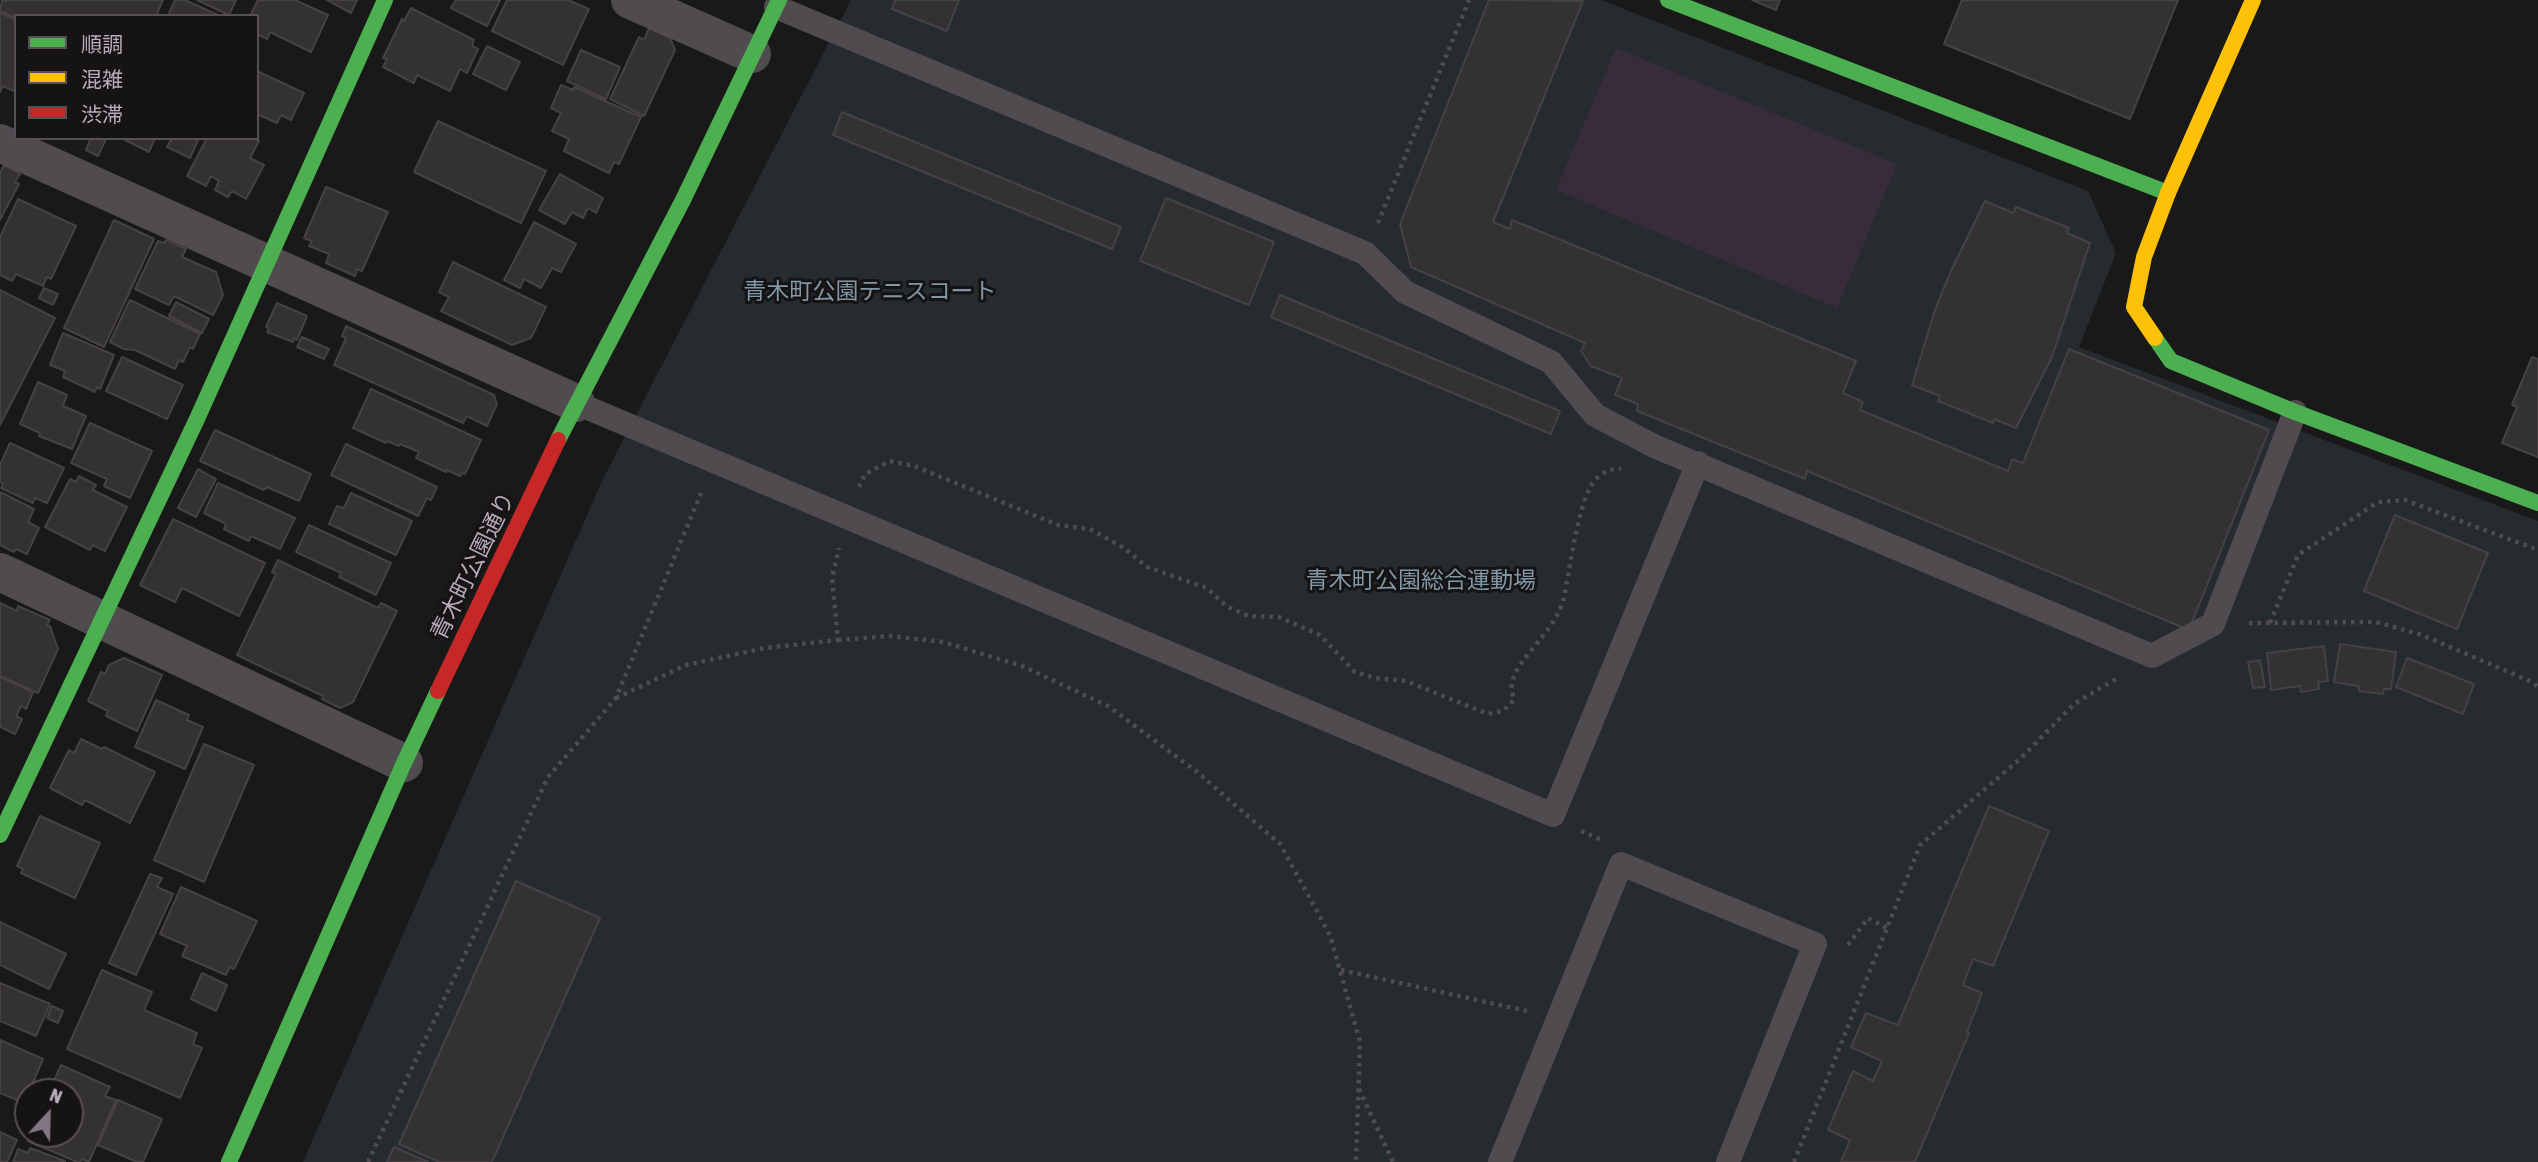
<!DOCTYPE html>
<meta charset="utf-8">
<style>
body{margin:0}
#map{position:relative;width:2538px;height:1162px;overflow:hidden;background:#191919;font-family:"Asap Condensed","Noto Sans JP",sans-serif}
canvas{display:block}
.legend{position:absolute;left:14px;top:14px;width:245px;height:126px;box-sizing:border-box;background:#151314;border:2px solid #574f56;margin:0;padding:9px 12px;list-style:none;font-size:21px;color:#baaaba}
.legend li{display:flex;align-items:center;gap:14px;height:35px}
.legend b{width:35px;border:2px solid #574f56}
.north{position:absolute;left:14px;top:1078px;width:70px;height:70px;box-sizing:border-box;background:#151314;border:2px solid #574f56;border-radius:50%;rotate:22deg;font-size:19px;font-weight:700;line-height:28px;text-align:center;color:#baaaba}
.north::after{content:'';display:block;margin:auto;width:24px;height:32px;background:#827782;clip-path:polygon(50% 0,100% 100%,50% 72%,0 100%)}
</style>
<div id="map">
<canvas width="2538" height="1162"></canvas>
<ul class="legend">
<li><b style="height:9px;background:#4caf50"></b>順調</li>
<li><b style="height:9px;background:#ffc107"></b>混雑</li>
<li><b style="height:9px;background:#c62828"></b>渋滞</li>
</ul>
<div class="north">N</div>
</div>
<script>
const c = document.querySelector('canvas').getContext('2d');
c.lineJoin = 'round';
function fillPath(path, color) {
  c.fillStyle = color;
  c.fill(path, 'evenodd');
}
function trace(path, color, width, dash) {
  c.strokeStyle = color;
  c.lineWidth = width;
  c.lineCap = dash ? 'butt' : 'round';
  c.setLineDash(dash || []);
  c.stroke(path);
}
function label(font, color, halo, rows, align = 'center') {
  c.font = font + ' "Asap Condensed","Noto Sans JP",sans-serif';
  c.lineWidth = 6;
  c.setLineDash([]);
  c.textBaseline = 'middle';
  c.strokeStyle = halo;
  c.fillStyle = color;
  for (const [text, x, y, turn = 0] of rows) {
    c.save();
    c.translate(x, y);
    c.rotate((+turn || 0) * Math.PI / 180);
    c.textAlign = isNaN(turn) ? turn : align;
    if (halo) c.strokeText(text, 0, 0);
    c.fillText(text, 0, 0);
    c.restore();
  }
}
fillPath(new Path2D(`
 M851,0H1601L2088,191L2116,253L2079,347L2538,521V1162H303L602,481Z`), '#262b2f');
fillPath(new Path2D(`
 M1616,48L1897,164L1837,308L1556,190Z`), '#382b3c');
const building = new Path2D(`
 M2,0H163L156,16L58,15L16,16V18L0,11Z
 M175,0H185L218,15L168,16Z
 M197,0H236L229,15Z
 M258,0H295L328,15L311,52L270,32L267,39L257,34V16H250Z
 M327,0H357L351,13Z
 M456,0H500L487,26L451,8Z
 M507,0H568L589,9L563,65L492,31Z
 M895,0H959L947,31L892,9Z
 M1489,0L1583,1L1493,222L1510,229L1512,220L1856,361L1843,393L1863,402L1860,410L2008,471L2012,459L2023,463L2069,349L2269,430L2189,630L1807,471L1805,479L1637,411L1638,404L1615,395L1622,378L1591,366L1581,351L1585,343L1411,267L1400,224Z
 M1752,0H1780L1776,10Z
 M1962,0H2178L2130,119L1944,44Z
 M411,8L474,40L472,46L478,49L467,73L460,69L450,91L417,75L414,83L383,67L387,59L383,58L402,19L404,21Z
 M0,13L16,20V92L3,86L0,92Z
 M649,28L670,38L675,50L644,116L610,99L639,37L644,40Z
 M487,46L520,62L506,90L473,74Z
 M581,50L620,67L606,99L567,81Z
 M257,71L304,93L291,120L281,115L277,123L257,114Z
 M561,85L573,90L574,87L641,117L619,164L614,162L609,173L564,151L569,139L552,131L561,113L551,108Z
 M842,112L1121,227L1112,249L833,135Z
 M438,121L546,171L521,223L414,172Z
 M91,138L106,139L98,156L86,150Z
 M121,138H155L149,152Z
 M172,138H199L190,158L167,147Z
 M207,138H253L259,141L250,158L264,165L246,199L232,191L228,197L215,190L219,181L211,176L206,186L187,176Z
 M4,165L20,174L15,182L19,184L0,220V173Z
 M560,174L603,198L596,213L588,208L583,218L572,212L565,224L539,210Z
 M326,187L388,212L362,271L357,269L355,276L326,263L329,254L309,246L312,241L304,238Z
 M1166,198L1274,242L1249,305L1140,261Z
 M18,199L76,226L51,279L47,277L43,286L16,274L12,281L0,275V237Z
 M1985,201L2013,213L2016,207L2069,228L2067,233L2090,243L2052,357L2016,428L1994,419L1993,423L1938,401L1940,396L1912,385L1935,310L1950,273Z
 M114,220L154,239L104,347L64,328Z
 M534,222L576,244L561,272L552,268L541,288L524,279L520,288L504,280Z
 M166,240L186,249L182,257L216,272L223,295L213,315L174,296L169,305L135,289L158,241L164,243Z
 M453,262L546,307L531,338L512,345L441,311L449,297L439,292Z
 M44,288L58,294L53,305L39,298Z
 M0,290L55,318L0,425Z
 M1280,295L1560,411L1551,434L1271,317Z
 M130,300L200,334L193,349L190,347L183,362L179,360L175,369L135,350L124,349L110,342Z
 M176,302L209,319L202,333L169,316Z
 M277,303L307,316L297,340L294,338L293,342L267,332L269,328L266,327Z
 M346,326L494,395L497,404L487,426L467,416L463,423L334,365L346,338L342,336Z
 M63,333L114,355L100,389L97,387L95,392L63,377L65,371L50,365Z
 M302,337L329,349L324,359L297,347Z
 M122,357L183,385L167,419L106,391Z
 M2532,357L2538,359V457L2502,443L2517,407L2512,405Z
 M38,382L67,395L63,406L86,416L72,449L39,436L40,433L20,424Z
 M371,389L481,440L465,474L462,473L460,476L447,470L446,472L416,458L419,452L400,444L399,446L387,441L386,443L353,428Z
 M90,423L152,451L130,498L104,486L107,479L71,463Z
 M215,430L311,474L299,501L267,487L264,490L200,461Z
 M10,443L64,468L47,503L35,498L33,503L1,488L3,483L0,482V465Z
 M346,444L437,487L431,500L427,498L418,516L331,475Z
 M198,469L216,479L196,517L178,508Z
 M79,476L96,485L93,490L127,507L105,551L93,545L90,550L45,527L70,479L76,482Z
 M218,483L295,518L280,549L251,536L249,541L224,529L226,524L204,513Z
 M0,492L34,509L28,522L39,528L27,554L16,549L14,552L0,545Z
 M351,493L412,521L396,555L329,524L337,506L344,508Z
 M2395,515L2488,553L2457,629L2364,591Z
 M173,519L265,563L239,616L182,588L175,602L140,585Z
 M309,525L391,563L376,595L339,577L341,573L296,552Z
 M278,560L378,608L381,603L397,611L353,702L340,708L322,699L323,696L237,655L276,574L272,572Z
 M0,603L17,611L18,606L50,620L47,625L50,626L58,649L38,693L0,676Z
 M2340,644L2396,652L2391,689H2384L2383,694L2359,691V686L2334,682Z
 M2324,646L2328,681L2318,682L2319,689L2301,692L2300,686L2271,690L2267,653Z
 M124,658L162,675L137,731L106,716L108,711L88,701L101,672L105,674L109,665Z
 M2407,658L2474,684L2463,714L2396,687Z
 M2260,660L2265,687L2253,688L2248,662Z
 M0,677L33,692L26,709L21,706L16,716L22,719L15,734L0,727Z
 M156,700L189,715L187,720L203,727L185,769L135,747Z
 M81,739L102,749L104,747L155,772L130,823L85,800L82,805L50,788L69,750L74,753Z
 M204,744L254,765L204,882L154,860Z
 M1989,806L2049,831L1993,966L1973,959L1963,985L1982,993L1967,1032L1969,1033L1915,1162H1841L1850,1140L1828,1130L1853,1071L1873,1081L1882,1061L1851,1047L1866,1013L1898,1025Z
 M40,816L100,843L75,898L21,873L23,869L17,866Z
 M150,874L162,878L157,887L173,894L136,975L109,963Z
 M516,881L600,918L492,1162H439L399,1144Z
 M181,887L257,921L234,969L230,967L226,975L182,956L187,946L160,934Z
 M0,922L66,954L49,989L0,965Z
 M102,970L152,992L144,1010L197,1033L193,1044L202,1048L180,1098L67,1049Z
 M202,973L227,985L216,1011L191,999Z
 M0,983L50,1004L36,1036L0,1021Z
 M52,1006L63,1011L58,1023L47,1018Z
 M0,1040L43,1059L24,1103L0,1093Z
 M61,1065L110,1087L105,1096L116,1100L89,1162L82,1159L80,1162H77L28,1141L31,1134H70V1092H49Z
 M118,1100L162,1119L143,1162H137L98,1145Z
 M0,1132L17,1140L7,1162H0Z
 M394,1147L428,1162H387Z
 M30,1148L65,1161V1162H13L18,1149L28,1153Z`);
fillPath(building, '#333132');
trace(building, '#454145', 2);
trace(new Path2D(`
 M1378,223L1469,0
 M859,487L865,474L890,461L914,466L1058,525L1090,529L1124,548L1147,567L1207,588L1226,606L1248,616L1279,617L1320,635L1355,672L1375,678L1406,681L1488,714L1503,711L1514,700C1513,695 1511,689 1512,684C1515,659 1557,631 1564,597C1570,568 1577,511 1591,486C1596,476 1610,467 1621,469
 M2249,623L2376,622L2422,635L2532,682L2538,687
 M2270,623L2298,555L2378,502L2405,500L2538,550
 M838,640L890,636L943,642L1022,666L1108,706L1197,772L1280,844L1330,935L1360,1042L1356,1162
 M616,698L686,665L765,648L838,640L832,578L839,548
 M1581,831L1602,840
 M1848,945L1868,918L1887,928
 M1341,970L1527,1011
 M1359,1089L1393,1162
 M368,1162L548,777L616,698L701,493
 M1794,1162L1920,845L2021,758L2074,704L2119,677`), '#514c51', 4.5, [3.5, 5]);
trace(new Path2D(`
 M776,7L1365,253L1405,292L1551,362L1595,415L1654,446L2152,656L2213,624L2295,412
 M576,403L1553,815L1698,463
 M1500,1162L1621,864L1815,944L1728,1162`), '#4f4b4f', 24);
trace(new Path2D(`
 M630,0L752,54
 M0,143L576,403
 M0,572L404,763`), '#4f4b4f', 38);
trace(new Path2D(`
 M1668,0L2168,193
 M2155,338L2171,361L2295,412L2538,503
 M558,440L683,200L779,0
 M0,835L197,419L385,0
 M229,1162L404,763L438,691`), '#4caf50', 16);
trace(new Path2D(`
 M2155,338L2134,307L2144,257L2168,193L2253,0`), '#ffc107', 16);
trace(new Path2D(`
 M438,691L558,440`), '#c62828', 16);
label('23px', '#8197a5', '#151314', [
 ["青木町公園テニスコート",870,292],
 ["青木町公園総合運動場",1421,581]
]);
label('23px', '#baaaba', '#151314', [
 ["青木町公園通り",473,566,-64]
]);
</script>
